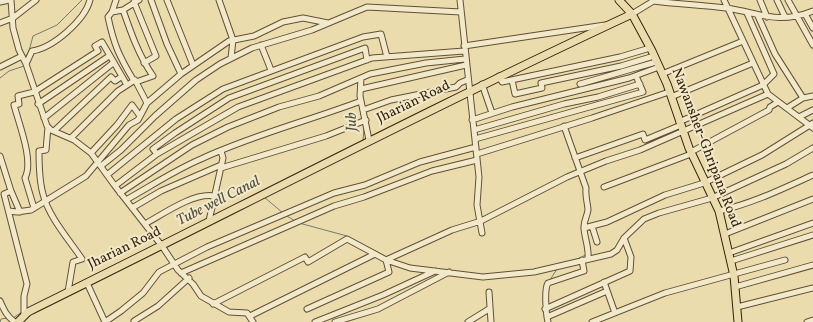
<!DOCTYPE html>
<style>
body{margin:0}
canvas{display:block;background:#ebdcae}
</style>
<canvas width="813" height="322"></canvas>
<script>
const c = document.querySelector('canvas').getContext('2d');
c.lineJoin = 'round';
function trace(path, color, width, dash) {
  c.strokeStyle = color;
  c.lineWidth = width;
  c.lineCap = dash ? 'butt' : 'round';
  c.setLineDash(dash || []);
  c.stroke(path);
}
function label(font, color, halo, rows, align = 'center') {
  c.font = font + ' Vollkorn,serif';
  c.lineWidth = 4;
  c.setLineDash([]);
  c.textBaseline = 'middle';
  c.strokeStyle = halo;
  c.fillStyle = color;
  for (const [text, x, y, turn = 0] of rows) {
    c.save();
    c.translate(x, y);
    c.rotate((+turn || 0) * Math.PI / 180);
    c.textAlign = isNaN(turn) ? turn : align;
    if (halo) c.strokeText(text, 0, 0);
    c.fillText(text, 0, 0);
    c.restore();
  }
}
trace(new Path2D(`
 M25,58L29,51L33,36L57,25L82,0
 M0,78L9,71L24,66
 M427,109L448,98
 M363,141L364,129
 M332,156L338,153
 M264,197L283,213
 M287,216L295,221
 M299,223L347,236L387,257
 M578,260L585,255
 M436,269L444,270
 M550,280L557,269
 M13,318L22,312
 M0,322L1,319L8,318`), '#727d70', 1);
const minor = new Path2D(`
 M11,0L13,28L19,50L26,64L47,126L51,130L74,140L91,153L115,186L162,246L178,270L193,284L201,296L229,312L247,313L253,322
 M151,0L167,44L181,74
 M167,0L193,65
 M219,0L233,40L231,58
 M460,0L479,177L477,205L482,233
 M724,0L768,94L813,128
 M760,0L767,17
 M777,0L785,17
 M788,0L813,45
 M653,1C677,4 702,5 726,8C761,13 777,25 813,11
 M0,2L9,0
 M134,2L156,56L144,63
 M123,10L112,12L108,17C114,45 119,56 134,81
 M112,12L116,0
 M632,14L655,0
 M805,14L813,28
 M758,16L775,54L803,98L813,96
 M0,23L13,18L36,0
 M261,45L271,70
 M464,46L605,25
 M26,64L32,51C53,48 85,20 90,0
 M0,67L22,56
 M662,74L743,41
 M499,76L502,82L620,57L650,48
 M361,78L360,96L369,140
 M512,80L515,94L542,88L541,83L621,66L654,56
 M136,82L153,76C139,56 131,33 123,10L139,0
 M482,84L492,113
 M580,84L656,62
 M361,89L466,65
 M671,97L753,63
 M38,104L109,56
 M787,108L803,98
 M363,110L391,100L456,87L460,83L467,80
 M799,117L813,110
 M44,118L113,63
 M472,120L512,107L629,78L659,67
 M679,122L763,85L774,74L747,13
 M564,126L586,188C585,196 588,205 588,210C587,217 583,222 584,229C585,239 589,248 588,258
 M48,127L46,150L39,151C39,165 39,180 43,194C48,216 70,241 82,259L73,262L68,292
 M474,130L564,104L598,97L640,84
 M54,131L111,77L115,81L121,77
 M71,138L118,91L135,80L147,103
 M475,139L643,92L636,76
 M691,152L769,110L770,107L778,102
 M91,153L117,125L132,105L140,116
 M157,154L153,149L175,133L229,98L365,48L367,60
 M477,154L592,118L669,92
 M0,156L11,191L4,194L27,284L24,296V314
 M575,158L643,134L645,140L681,125
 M101,166L121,150L155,116L196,80L220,64L252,48L312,30L367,7L461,12
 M221,168L326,136L366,120
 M107,175L176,119L223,89L363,37L381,34L387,57
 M115,186L157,154L238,107L372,58L464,51
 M604,187L691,154
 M11,191L20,212
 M120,193L192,145L228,127L279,107L319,96L370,74L426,63L465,59
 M126,200C151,186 175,170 201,159C253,135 308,121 361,101
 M34,208L25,178C34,161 19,124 14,105L19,104L18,96L34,92L98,51L95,46L102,42L127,85
 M132,208L161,191L221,165
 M9,211L17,212L31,210L86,176L129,125L138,120L147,103L181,74L229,41L254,36L283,22L303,18L328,23
 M719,211C751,204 782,189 813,175
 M209,221L223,158L221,151
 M145,224C163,214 194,192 214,196
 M592,226L597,242
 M584,228L607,222L665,195L704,183L762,155L813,123
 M725,234L813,199
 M729,253L813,223
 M386,260L410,268L483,277L534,272L611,254L617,250L624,238L644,219L659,213L712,198L786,164L813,148
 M386,260L452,230L481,221L567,177L606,161L640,150L768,94
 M731,261L813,235
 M181,273L334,206L364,197L432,171L477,160
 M604,282L615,313
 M87,283L105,322L121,311L143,293L159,272L207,247L334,193L365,185L420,162L476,147
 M735,287L813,265
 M489,292L491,322
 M0,301C4,310 7,317 15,322
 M213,304L305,257L308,262L347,239L375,254
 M737,307L813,288
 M545,309L630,271L631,257L624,238
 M250,316L375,254L386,260L389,272L307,309
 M547,317L607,291
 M134,321L158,306L189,278
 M315,322L383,295L435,271
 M335,322L378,309L449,272
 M468,322L489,309
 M548,322C546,314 544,289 548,283L584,271L582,260
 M592,322L665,293L785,260
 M807,322L813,320`);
const major = new Path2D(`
 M619,0L632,14L652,51L667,84L689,148L719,211L734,276L738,322
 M18,322L28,312C229,213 428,109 632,14`);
trace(minor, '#625034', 7);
trace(major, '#34220b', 9);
trace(minor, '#f2e8ca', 5);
trace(major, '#ebdcae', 7);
label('14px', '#34220b', '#f2e8ca', [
 ["Jharian Road",414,103,-26],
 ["Nawansher-Ghripana Road",705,148,69],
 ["Jharian Road",125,249,-26]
]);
label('italic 15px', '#534f3e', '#f2e8ca', [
 ["Jub",353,122,-92],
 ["Tube well Canal",219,202,-27]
]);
</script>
